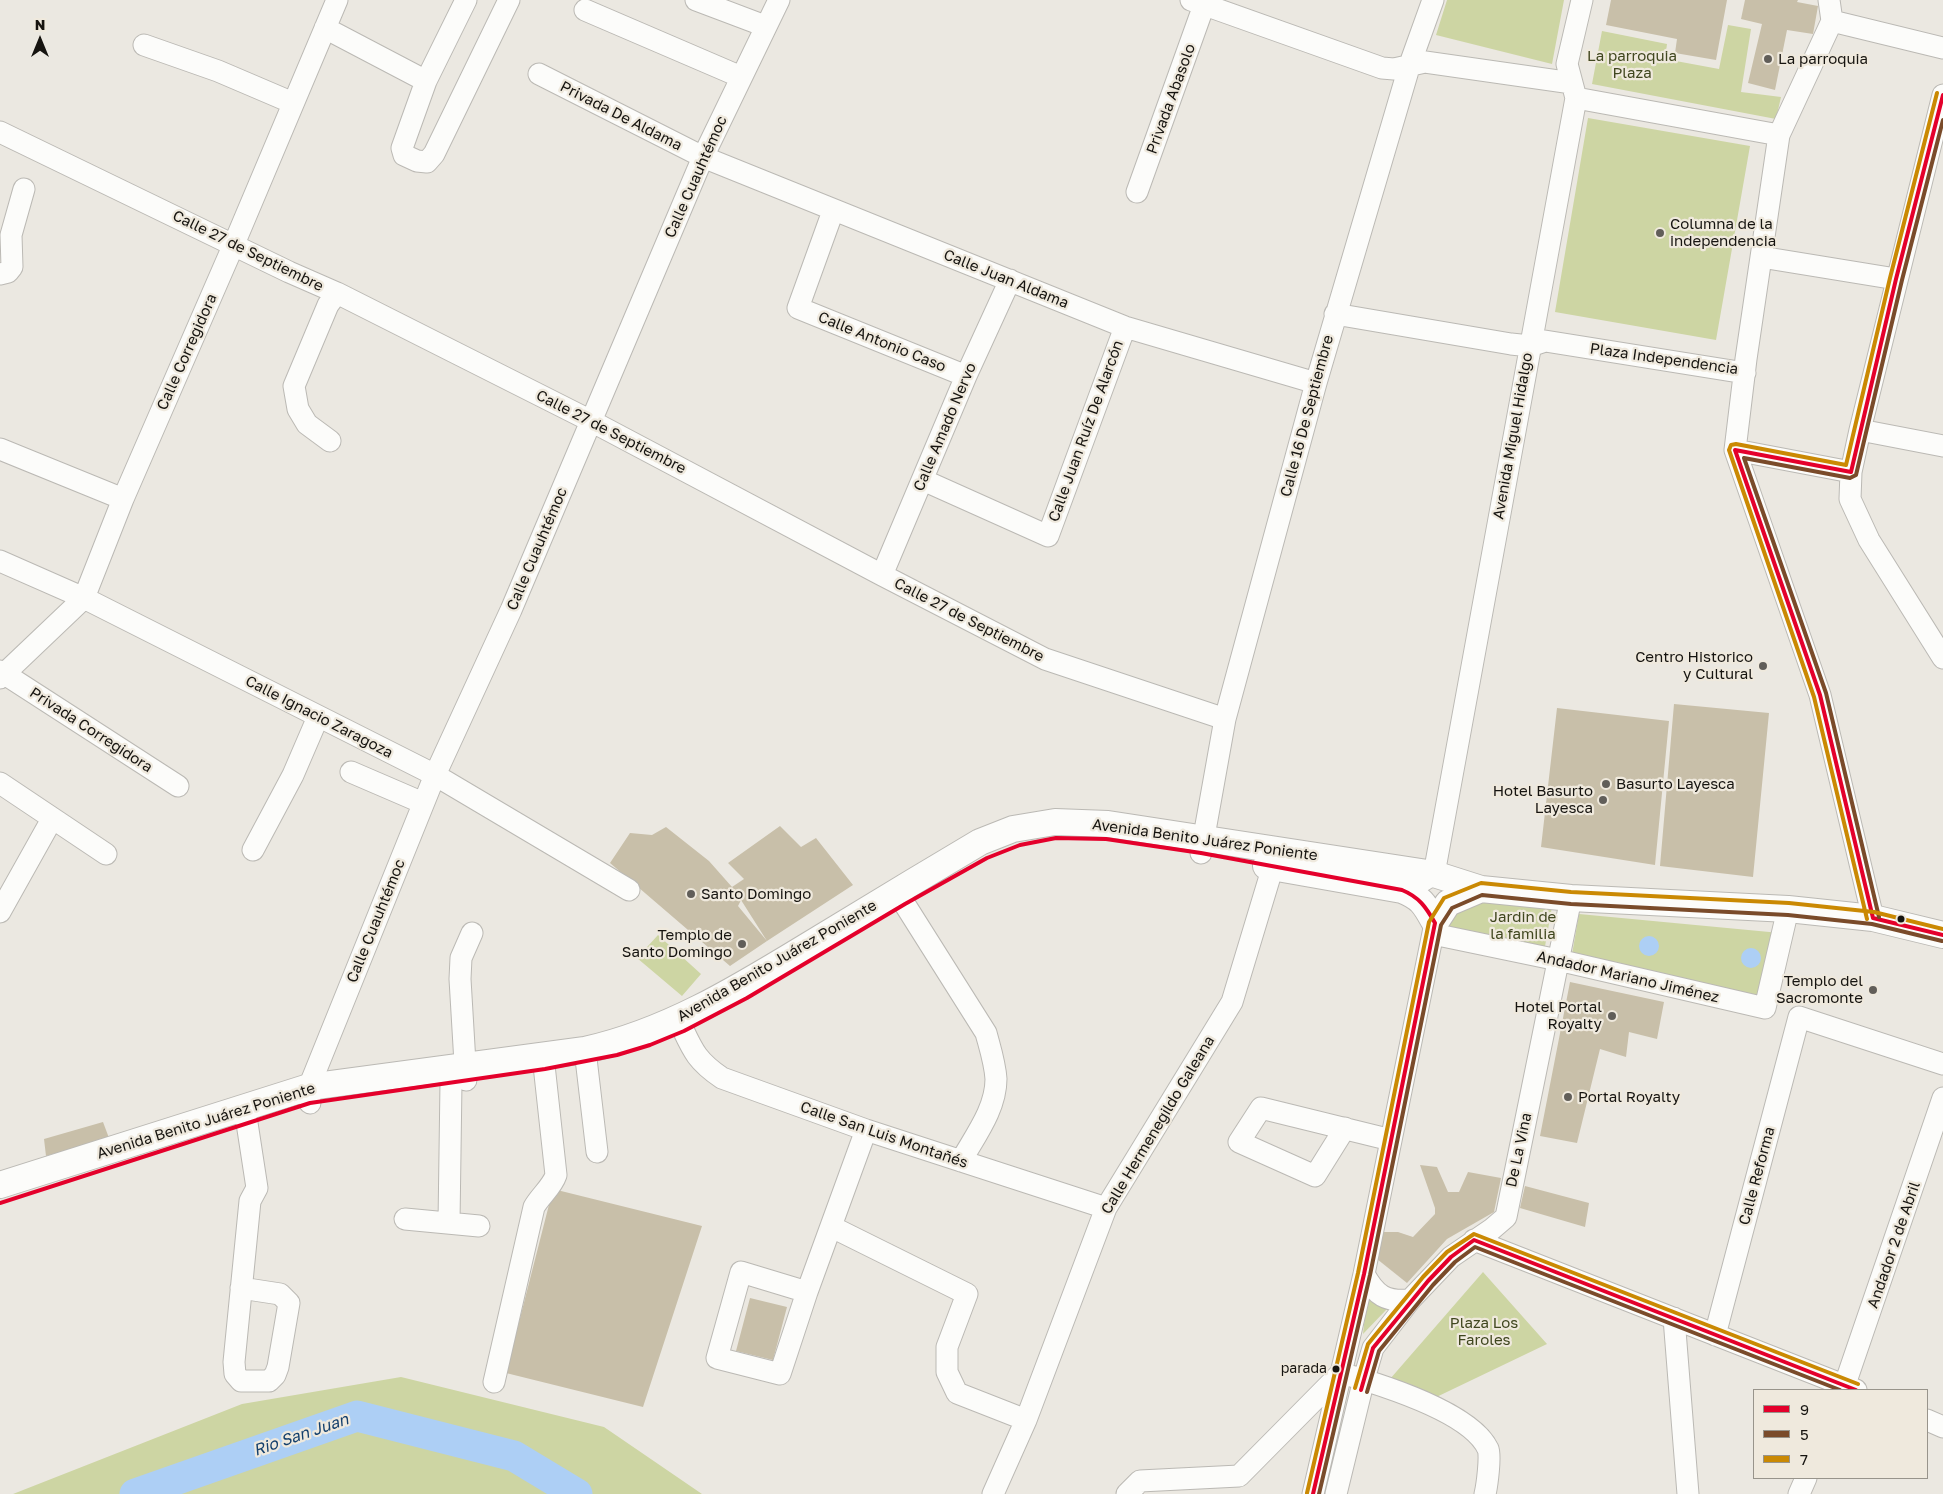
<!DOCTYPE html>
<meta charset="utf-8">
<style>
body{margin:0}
#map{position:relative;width:1943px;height:1494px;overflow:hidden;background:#ebe8e1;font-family:"Golos Text",sans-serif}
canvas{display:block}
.legend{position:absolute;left:1753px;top:1389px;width:175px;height:90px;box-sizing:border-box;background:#efe9dd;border:1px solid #98948b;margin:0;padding:6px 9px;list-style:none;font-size:15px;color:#161410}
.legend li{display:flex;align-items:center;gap:10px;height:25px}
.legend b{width:25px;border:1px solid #98948b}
.north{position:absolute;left:15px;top:15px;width:50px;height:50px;-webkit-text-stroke:4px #efe9dd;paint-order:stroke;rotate:0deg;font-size:14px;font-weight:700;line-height:20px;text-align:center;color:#161410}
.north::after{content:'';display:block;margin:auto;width:18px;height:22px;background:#161410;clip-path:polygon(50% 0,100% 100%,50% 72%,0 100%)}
</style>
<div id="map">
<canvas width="1943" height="1494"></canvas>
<ul class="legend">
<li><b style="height:6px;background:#e4002b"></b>9</li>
<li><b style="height:6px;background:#7a4b2a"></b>5</li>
<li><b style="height:6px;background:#ca8903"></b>7</li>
</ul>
<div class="north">N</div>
</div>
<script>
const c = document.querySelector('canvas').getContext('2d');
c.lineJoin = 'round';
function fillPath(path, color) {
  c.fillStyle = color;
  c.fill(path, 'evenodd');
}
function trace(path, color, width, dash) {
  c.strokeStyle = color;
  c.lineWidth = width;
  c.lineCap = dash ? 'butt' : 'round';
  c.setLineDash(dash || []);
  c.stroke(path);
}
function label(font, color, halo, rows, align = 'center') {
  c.font = font + ' "Golos Text",sans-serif';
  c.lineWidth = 4.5;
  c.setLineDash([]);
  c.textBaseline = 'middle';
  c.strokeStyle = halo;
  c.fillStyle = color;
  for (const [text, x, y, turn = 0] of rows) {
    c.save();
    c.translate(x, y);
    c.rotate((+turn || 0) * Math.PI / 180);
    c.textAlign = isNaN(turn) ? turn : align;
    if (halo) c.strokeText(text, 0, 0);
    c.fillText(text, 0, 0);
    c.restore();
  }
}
fillPath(new Path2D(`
 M1447,0H1564L1552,64L1436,35Z
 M1728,25L1751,29L1741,92L1781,97L1776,119L1592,84L1602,31L1667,44L1665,59L1719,69Z
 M1588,118L1750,146L1716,340L1555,312Z
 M1462,899L1552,907L1544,952L1446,932L1452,909Z
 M1579,914L1780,933L1763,1000L1571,960Z
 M658,935L701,974L682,996L637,958Z
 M1483,1272L1547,1344L1426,1402L1390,1379Z
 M1367,1296L1387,1309L1363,1334Z
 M401,1377L604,1427L702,1494H13L242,1404Z`), '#cdd5a3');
fillPath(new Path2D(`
 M1639 946a10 10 0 1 1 20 0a10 10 0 1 1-20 0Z
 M1741 958a10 10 0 1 1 20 0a10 10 0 1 1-20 0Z`), '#adcff5');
trace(new Path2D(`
 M135,1494L357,1416L514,1456L577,1494`), '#adcff5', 31);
fillPath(new Path2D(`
 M1611,0H1727L1716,60L1675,53L1677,39L1606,25Z
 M1745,0H1798L1797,2L1818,6L1813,34L1787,30L1775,90L1748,83L1762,24L1741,19Z
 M1674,704L1769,713L1753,877L1660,866Z
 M1557,708L1669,721L1655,865L1541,847Z
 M780,826L801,847L816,838L853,885L767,941L741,900L738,906L767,941L730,966L610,863L630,833L652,835L666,827L709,861L732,887L744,879L728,863Z
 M1570,982L1664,1002L1657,1039L1629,1032L1626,1057L1600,1049L1577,1143L1540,1136Z
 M103,1122L109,1138L46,1156L44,1139Z
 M1420,1165L1437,1167L1448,1192H1459L1468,1172L1501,1178L1494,1212L1447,1239L1407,1283L1377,1259L1383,1232H1398L1413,1237L1435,1214V1208Z
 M1525,1186L1589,1203L1585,1227L1520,1208Z
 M553,1189L702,1226L643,1407L506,1373Z
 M750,1298L787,1307L773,1360L736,1351Z`), '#c8bfa9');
const minor = new Path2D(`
 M466,0L426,81L402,148L404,155L417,161L427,162L434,154L509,0
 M696,0L765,26
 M1191,0L1382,68L1394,69L1425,62L1572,83
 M1829,0L1832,21L1779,135L1746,359L1735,450L1820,695L1873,918
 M585,10L741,77
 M1832,21L1943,48
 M325,28L426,81
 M144,45L218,71L293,103
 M539,74L703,157L1125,327L1316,383
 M1943,95L1860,430L1851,472L1850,499L1869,540L1943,658
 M1576,98L1779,135
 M0,132L289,272L337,293L591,421L882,575L1045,659L1225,719
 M1137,192L1204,5
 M833,211L798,308L966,376
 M1761,257L1896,279
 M0,274L8,272L12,267L11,235L24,189
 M1335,314L1511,344L1530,346L1545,341L1745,373
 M1860,430L1943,446
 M330,441L307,424L298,409L294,386L328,305L337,293
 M0,449L123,499
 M1735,450L1851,472
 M923,480L1048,536L1125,327
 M0,561L84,598L435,775L629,890
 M882,575L966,376L1010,280
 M0,671L178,786
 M0,678L84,598L123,499L234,244L337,0
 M351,772L423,803
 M0,783L106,854
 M253,850L293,775L318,717
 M1201,853L1225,719L1316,383L1410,64L1433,0
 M1421,882L1434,874L1576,98L1567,64L1582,0
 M897,892L986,1033C990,1048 995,1063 996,1079C996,1109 975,1136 961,1161
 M0,912L52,819
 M1433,934L1558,960L1765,1008L1788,909
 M678,1019C692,1048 694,1059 722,1078L866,1130L1106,1208
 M585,1050L597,1152
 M466,1080L460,979L461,958L472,933
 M310,1103L309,1087L435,775L511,610L703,157L779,0
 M1345,1128L1315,1176L1239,1142L1261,1108L1391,1140
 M405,1219L479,1226
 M449,1223L451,1082L450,1068
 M832,1227L967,1294L947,1347V1372L957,1393L1026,1420
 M1474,1240L1856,1390
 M1364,1274C1376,1296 1386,1302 1410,1300
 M241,1288L280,1294L289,1303L278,1367L275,1375L269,1381H241L235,1374L234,1362L250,1201L257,1188L247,1123L242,1107
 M807,1292L741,1272L717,1358L780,1374L807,1292L866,1130
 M1674,1318L1688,1494
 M1715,1335L1799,1017L1943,1064
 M494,1382L534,1207C541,1195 552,1187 556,1175L543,1056
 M1843,1390L1943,1098
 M1927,1420L1943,1427
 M993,1494L1026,1420L1106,1208L1232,1002L1277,853
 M1127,1494L1140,1481L1239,1476L1341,1373C1379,1384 1471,1412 1488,1449C1491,1455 1487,1486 1485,1494
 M1313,1494L1364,1274L1435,923
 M1336,1494L1364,1379L1373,1348L1410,1300L1451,1257L1492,1229L1506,1217L1571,898
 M1799,1494L1806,1478`);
const major = new Path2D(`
 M1266,866L1402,890C1422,898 1425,905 1435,923L1448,903L1481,889
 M0,1185L309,1087L585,1050C666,1032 735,990 804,948C863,912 921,877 980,842L1013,829L1055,822L1108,824L1434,874L1481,889L1571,898L1788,909L1873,918L1943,935`);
trace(minor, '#bbb9b4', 23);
trace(major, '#bbb9b4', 28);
trace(minor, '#fcfcfa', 21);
trace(major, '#fcfcfa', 26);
trace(new Path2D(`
 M1943,95L1896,279L1851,472L1735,450L1820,695L1873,918L1943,935
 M0,1203L310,1103L545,1069L617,1055L650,1045L684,1031L747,998L905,904L987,858L1020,845L1056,838L1106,839L1201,853L1402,890C1419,897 1426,907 1435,923L1364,1274L1313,1494
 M1361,1390L1373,1348L1428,1281L1451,1257L1474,1240L1856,1390`), '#e4002b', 4);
trace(new Path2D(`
 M1879,917L1826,693L1744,458L1850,478L1856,475L1902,280L1943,120
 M1367,1392L1379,1351L1433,1285L1455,1262L1475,1247L1840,1390
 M1319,1494L1370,1275L1441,925L1452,908L1482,895L1571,904L1788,915L1872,924L1942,941`), '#7a4b2a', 4);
trace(new Path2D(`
 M1867,919L1814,697L1729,450L1731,445L1736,444L1846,465L1890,278L1937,93
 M1355,1388L1368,1344L1423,1277L1447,1252L1474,1234L1858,1384
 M1307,1493L1358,1273L1429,922L1444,898L1481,883L1571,892L1789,903L1874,912L1943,929`), '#ca8903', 4);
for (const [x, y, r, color] of [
 [1768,59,5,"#615e59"],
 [1660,233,5,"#615e59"],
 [1763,666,5,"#615e59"],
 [1606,784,5,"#615e59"],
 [1603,800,5,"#615e59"],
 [691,894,5,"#615e59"],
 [1901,919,4.5,"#161410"],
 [742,944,5,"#615e59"],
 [1873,990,5,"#615e59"],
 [1612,1016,5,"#615e59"],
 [1568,1097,5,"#615e59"],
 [1336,1369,4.5,"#161410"]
]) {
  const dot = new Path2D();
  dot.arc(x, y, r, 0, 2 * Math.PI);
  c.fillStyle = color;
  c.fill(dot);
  trace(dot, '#efe9dd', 2);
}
label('14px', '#161410', '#efe9dd', [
 ["parada",1327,1369]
], 'right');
label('15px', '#40471f', '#efe9dd', [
 ["La parroquia",1632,56],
 ["Plaza",1632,73],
 ["Jardin de",1523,917],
 ["la familia",1523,934],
 ["Plaza Los",1484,1323],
 ["Faroles",1484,1340]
]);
label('15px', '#161410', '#efe9dd', [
 ["La parroquia",1778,59],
 ["Columna de la",1670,224],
 ["independencia",1670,241],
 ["Centro Historico",1753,657,"right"],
 ["y Cultural",1753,674,"right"],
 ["Basurto Layesca",1616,784],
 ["Hotel Basurto",1593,791,"right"],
 ["Layesca",1593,808,"right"],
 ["Santo Domingo",701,894],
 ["Templo de",732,935,"right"],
 ["Santo Domingo",732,952,"right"],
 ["Templo del",1863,981,"right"],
 ["Sacromonte",1863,998,"right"],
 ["Hotel Portal",1602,1007,"right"],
 ["Royalty",1602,1024,"right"],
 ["Portal Royalty",1578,1097]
], 'left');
label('15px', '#161410', '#efe9dd', [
 ["Privada Abasolo",1171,99,-70],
 ["Privada De Aldama",621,116,27],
 ["Calle Cuauhtémoc",696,177,-66],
 ["Calle 27 de Septiembre",248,251,26],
 ["Calle Juan Aldama",1006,279,22],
 ["Calle Antonio Caso",882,342,22],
 ["Calle Corregidora",187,352,-66],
 ["Plaza Independencia",1664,359,8],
 ["Calle 16 De Septiembre",1307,416,-75],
 ["Calle Amado Nervo",945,427,-67],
 ["Calle Juan Ruíz De Alarcón",1086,431,-70],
 ["Calle 27 de Septiembre",611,432,27],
 ["Avenida Miguel Hidalgo",1513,436,-80],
 ["Calle Cuauhtémoc",537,549,-67],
 ["Calle 27 de Septiembre",969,620,27],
 ["Calle Ignacio Zaragoza",319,717,27],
 ["Privada Corregidora",91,730,33],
 ["Avenida Benito Juárez Poniente",1205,840,8],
 ["Calle Cuauhtémoc",376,921,-68],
 ["Avenida Benito Juárez Poniente",777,961,-30],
 ["Andador Mariano Jiménez",1628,977,13],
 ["Avenida Benito Juárez Poniente",206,1121,-17],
 ["Calle Hermenegildo Galeana",1158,1125,-59],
 ["Calle San Luis Montañés",884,1135,19],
 ["De La Vina",1519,1150,-78],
 ["Calle Reforma",1757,1176,-75],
 ["Andador 2 de Abril",1894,1245,-71]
]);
label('italic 16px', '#133f6c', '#efe9dd', [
 ["Rio San Juan",301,1435,-19]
]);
</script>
